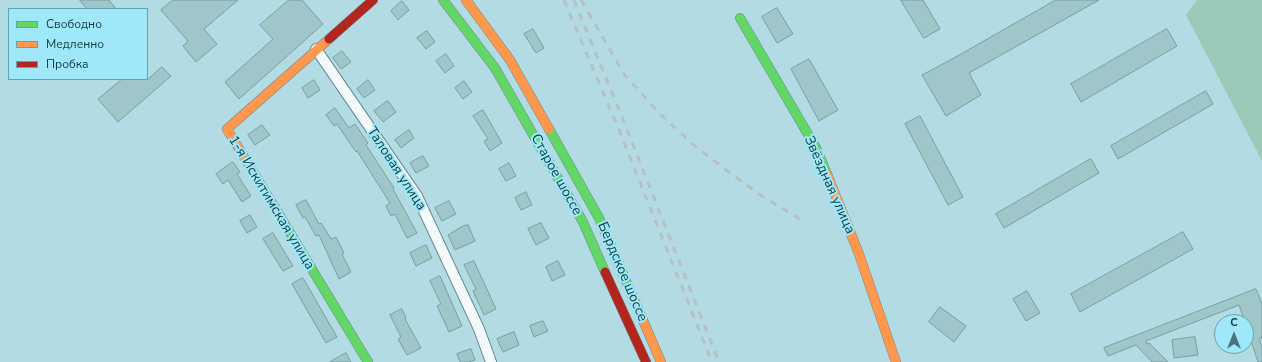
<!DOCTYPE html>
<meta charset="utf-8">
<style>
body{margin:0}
#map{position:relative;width:1262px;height:362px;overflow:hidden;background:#b3dbe4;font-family:"Nunito Sans",sans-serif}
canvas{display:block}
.legend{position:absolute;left:8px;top:8px;width:140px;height:72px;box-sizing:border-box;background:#9ee8f9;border:1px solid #66a3b1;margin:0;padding:5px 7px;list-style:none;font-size:12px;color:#113b44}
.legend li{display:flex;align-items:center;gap:8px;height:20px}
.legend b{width:20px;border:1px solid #66a3b1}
.north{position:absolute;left:1214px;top:314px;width:40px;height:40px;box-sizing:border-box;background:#9ee8f9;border:1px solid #66a3b1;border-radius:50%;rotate:0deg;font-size:11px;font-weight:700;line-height:16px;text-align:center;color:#113b44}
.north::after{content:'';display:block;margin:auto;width:14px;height:18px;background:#4a737c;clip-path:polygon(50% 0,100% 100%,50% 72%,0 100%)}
</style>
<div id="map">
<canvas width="1262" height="362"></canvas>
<ul class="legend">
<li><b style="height:5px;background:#63d668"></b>Свободно</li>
<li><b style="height:5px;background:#ff974d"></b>Медленно</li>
<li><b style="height:5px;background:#b3261e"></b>Пробка</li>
</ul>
<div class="north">С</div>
</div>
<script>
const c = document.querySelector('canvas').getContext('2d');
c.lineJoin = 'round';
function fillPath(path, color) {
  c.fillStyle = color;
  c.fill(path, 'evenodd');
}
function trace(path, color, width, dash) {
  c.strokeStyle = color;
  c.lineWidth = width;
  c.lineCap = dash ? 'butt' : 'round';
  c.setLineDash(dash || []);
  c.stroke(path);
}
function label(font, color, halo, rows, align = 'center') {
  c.font = font + ' "Nunito Sans",sans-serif';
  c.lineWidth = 4;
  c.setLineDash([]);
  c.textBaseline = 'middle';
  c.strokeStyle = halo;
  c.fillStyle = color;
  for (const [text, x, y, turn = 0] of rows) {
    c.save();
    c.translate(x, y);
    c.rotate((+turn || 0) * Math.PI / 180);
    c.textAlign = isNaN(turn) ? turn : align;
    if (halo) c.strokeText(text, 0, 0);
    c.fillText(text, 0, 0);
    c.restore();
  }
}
fillPath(new Path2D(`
 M1197,0H1262V161L1186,15Z`), '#98cab7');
const building = new Path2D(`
 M80,0H109L116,9H87Z
 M173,0H238L204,29L217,44L196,62L183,46L188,41L161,10Z
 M289,0H302L323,24L239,99L225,82L273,39L260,25Z
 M901,0H923L940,29L924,38Z
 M1056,0H1099L969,73L981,95L946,116L922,75L954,58Z
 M402,1L409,10L398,20L391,11Z
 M777,8L793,34L777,43L762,17Z
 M533,29L544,48L536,53L524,34Z
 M1167,29L1177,46L1081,102L1071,84Z
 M427,31L435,42L426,49L417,38Z
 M342,51L351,62L341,69L333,58Z
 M446,54L454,66L445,73L436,61Z
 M809,59L838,110L819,121L791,69Z
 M162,67L171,76L118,122L98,99L122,79H148Z
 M314,80L320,90L308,98L302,88Z
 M368,80L375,90L364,98L357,89Z
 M464,81L472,92L463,99L455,88Z
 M1206,91L1213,104L1118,159L1111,146Z
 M388,101L396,112L383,122L374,111Z
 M335,108L349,128L355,124L368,143L366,145L394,188L393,189L417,233L407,238L395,214L391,216L386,206L390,203L357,151L356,152L337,124L334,126L326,115Z
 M483,110L502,143L490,151L484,141L488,139L473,116Z
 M920,116L963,197L948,205L905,124Z
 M262,125L270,135L255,145L248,135Z
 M409,130L414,138L401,148L395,140Z
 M423,156L429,166L416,173L410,163Z
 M1091,159L1099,173L1004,228L996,214Z
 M233,162L240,172L237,174L251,196L242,202L228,180L223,184L216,174Z
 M509,163L516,176L506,181L499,169Z
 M526,192L532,205L521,210L515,198Z
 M306,200L319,224L321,223L331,239L336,237L344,253L342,254L351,272L339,279L319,235L316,236L305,217L303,218L296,205Z
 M449,201L456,214L442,221L435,208Z
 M250,215L257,227L247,233L240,221Z
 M541,223L549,238L536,245L528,229Z
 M468,225L475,241L455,250L448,235L463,226Z
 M1183,232L1193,249L1080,312L1071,294Z
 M273,233L293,266L283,271L263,239Z
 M426,245L432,258L416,266L410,253Z
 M474,261L496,309L484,315L473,291L476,289L464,265Z
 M558,261L565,275L552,281L546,267Z
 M440,276L462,326L449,332L437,306L441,304L430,281Z
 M303,278L337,337L326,343L292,284Z
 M1256,289L1262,304V338H1259L1262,347V362H1258L1246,326V322H1245L1239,305L1146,341L1147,344L1149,343L1168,362H1152L1136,345L1108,356L1104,348Z
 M1027,291L1040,313L1026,321L1013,299Z
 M940,307L966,326L954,342L929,322Z
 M402,309L406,318L405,319L421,348L407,355L398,339L401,337L390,315Z
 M543,321L548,331L534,337L530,326Z
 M514,332L519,345L503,352L497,339Z
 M1195,337L1198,355L1174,358L1172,340Z
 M471,349L475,360L469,362H460L457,354Z
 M346,353L351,362H330Z`);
fillPath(building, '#9fc6c9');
trace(building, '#779fa3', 1);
const street = new Path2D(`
 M316,49L417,196L479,329L491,362`);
const fast = new Path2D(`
 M443,0L495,68L583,222L605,272
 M740,18L816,148L827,174
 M549,129L599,218L632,295
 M275,208L368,362`);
const slow = new Path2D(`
 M466,0L510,60L549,129
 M827,174L859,254L896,362
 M275,208L227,129L329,39
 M632,295L661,362`);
const jam = new Path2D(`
 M329,39L373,0
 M605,272L646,362`);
trace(street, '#688b92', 12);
trace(fast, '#688b92', 10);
trace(slow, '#688b92', 10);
trace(jam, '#688b92', 10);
trace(street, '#f4fafb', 10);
trace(fast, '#63d668', 9);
trace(slow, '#ff974d', 9);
trace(jam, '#b3261e', 9);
trace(new Path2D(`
 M564,0L617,125L712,362
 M574,0L624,122L719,362
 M581,0L624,74L661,115L695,146L734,176L765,198L805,222`), '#b5c1c3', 3, [7, 7]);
label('14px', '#113b44', '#9ee8f9', [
 ["Таловая улица",396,169,57],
 ["Старое шоссе",556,175,61],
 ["Звёздная улица",829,185,66],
 ["1-я Искитимская улица",271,203,59],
 ["Бердское шоссе",622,272,67]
]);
</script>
